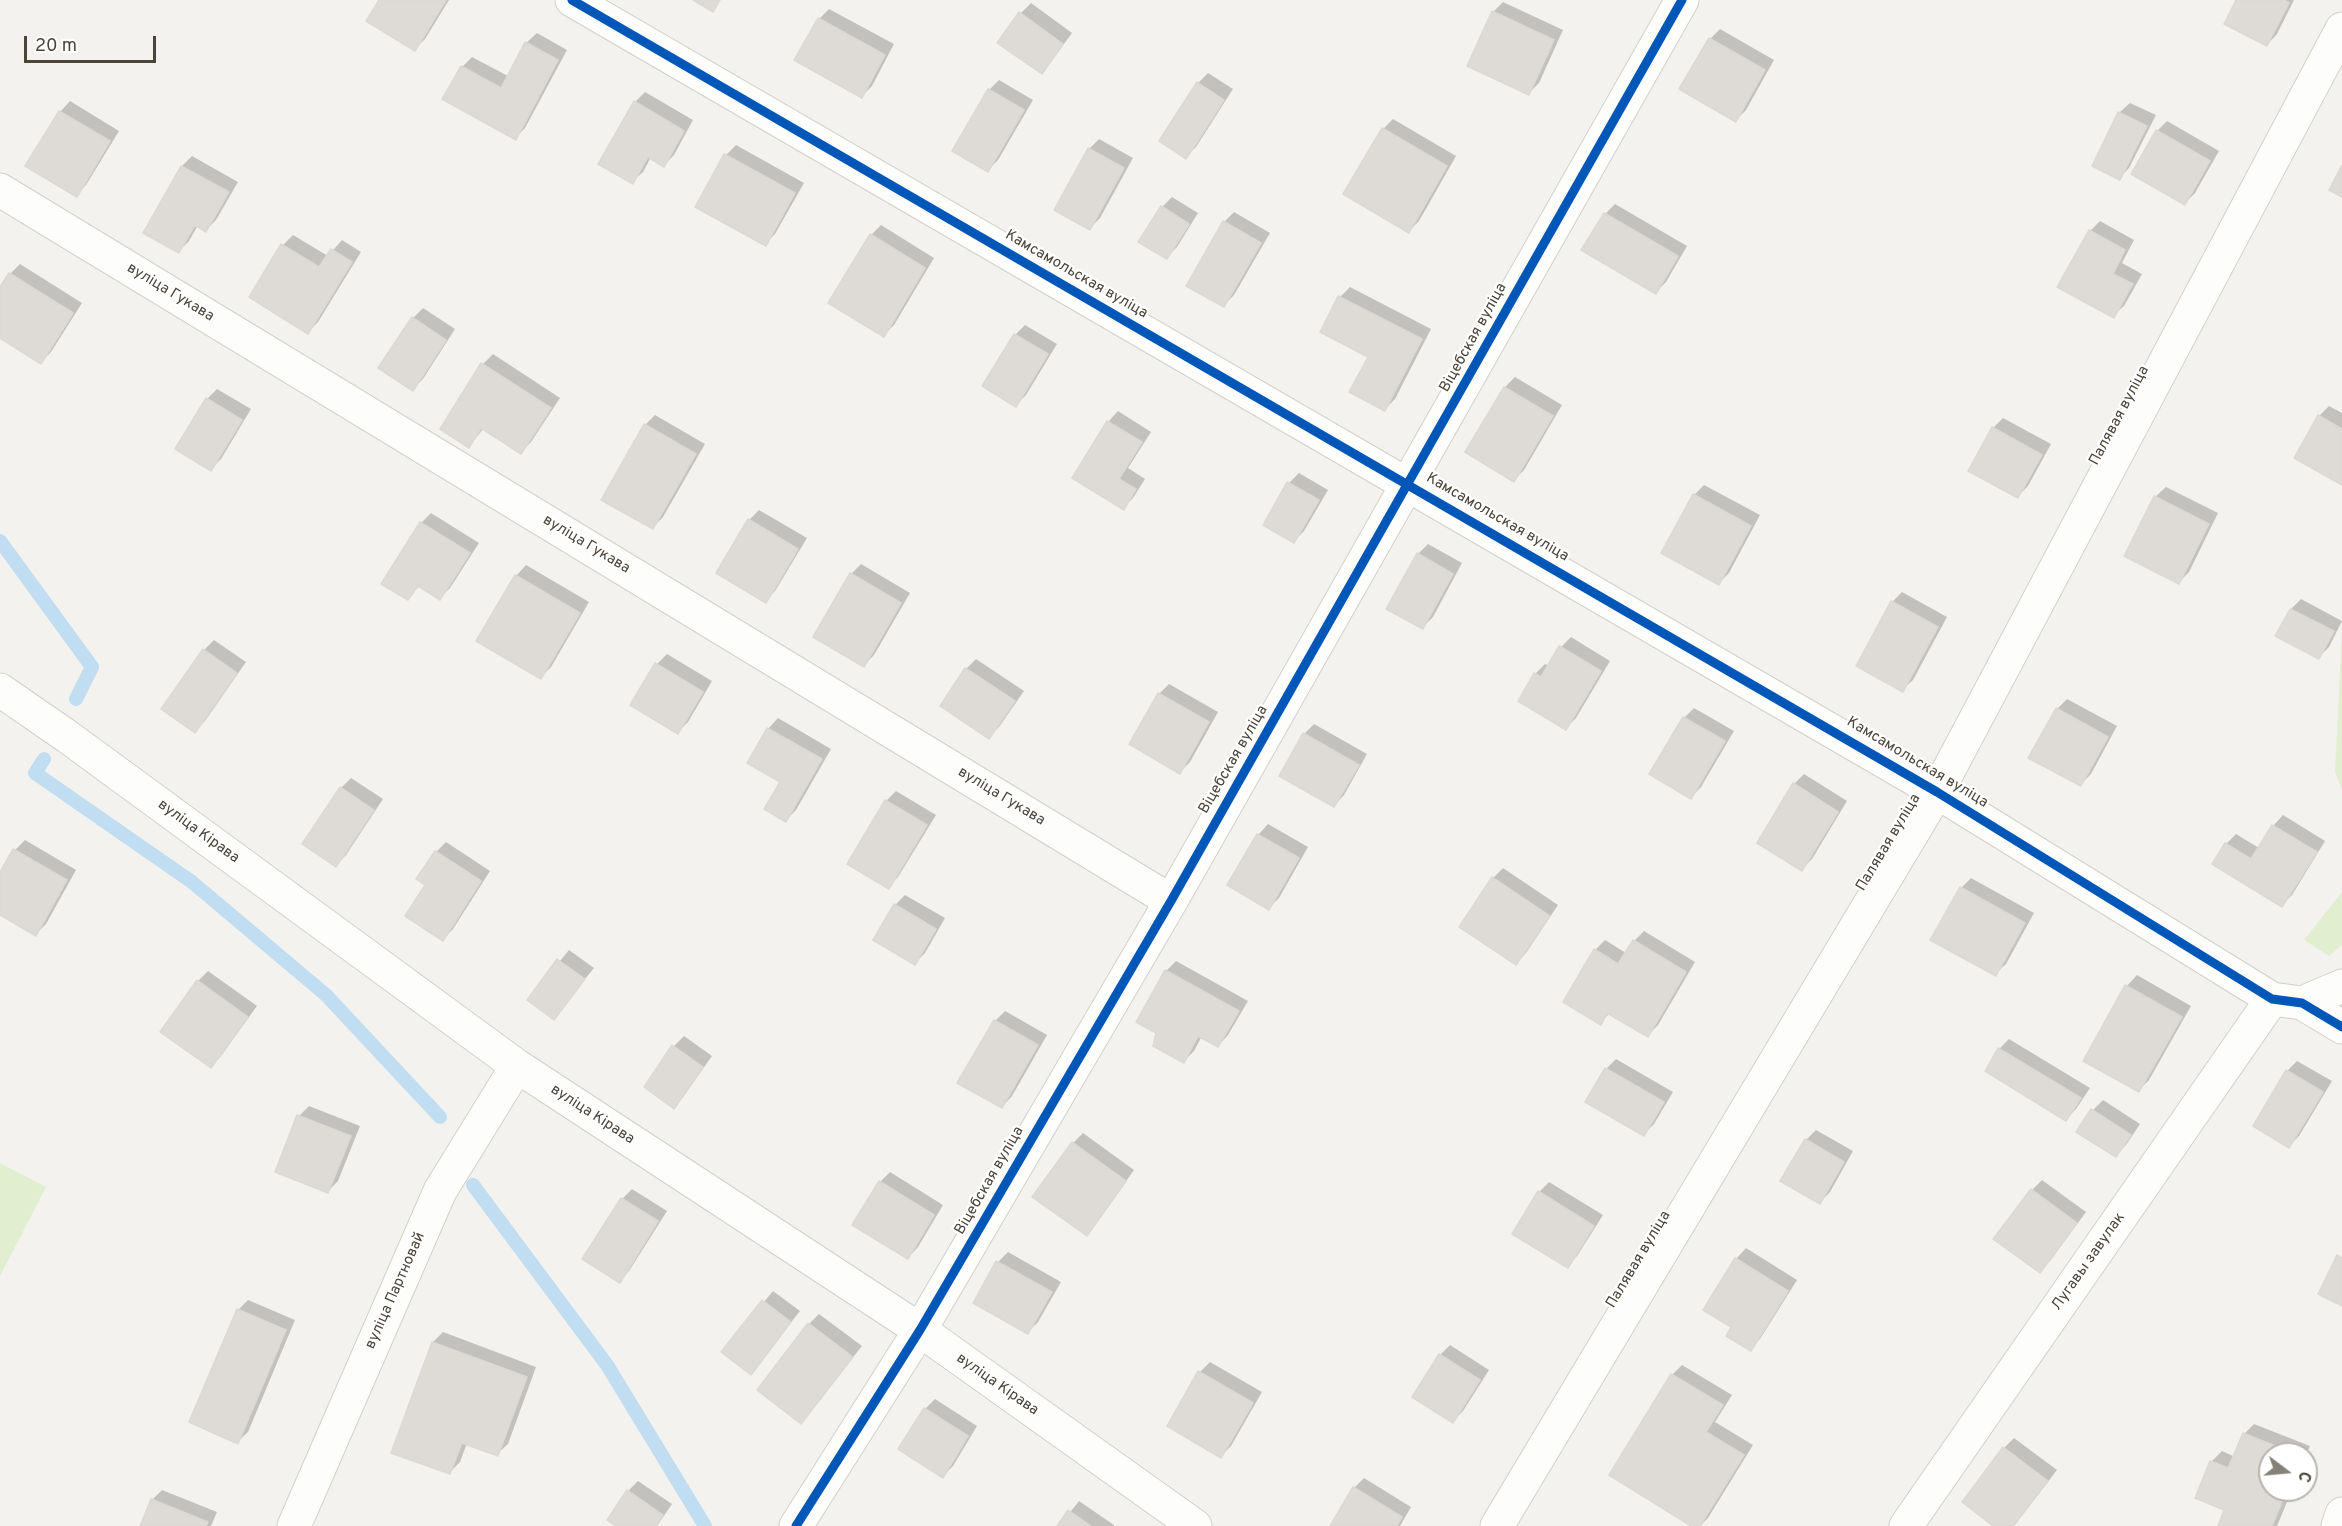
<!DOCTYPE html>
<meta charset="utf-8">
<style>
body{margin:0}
#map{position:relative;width:2342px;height:1526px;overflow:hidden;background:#f4f2ee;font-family:Overpass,sans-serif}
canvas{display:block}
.north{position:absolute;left:2258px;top:1442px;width:60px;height:60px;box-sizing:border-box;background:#fff;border:2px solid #b7b4b0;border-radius:50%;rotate:106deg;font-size:16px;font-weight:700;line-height:24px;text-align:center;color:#4b4439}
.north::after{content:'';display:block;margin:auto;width:21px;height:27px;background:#868178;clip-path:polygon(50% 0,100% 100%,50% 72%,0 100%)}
.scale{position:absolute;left:24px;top:36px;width:132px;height:27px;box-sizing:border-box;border:3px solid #4b4439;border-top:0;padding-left:8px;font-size:18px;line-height:21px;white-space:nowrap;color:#4b4439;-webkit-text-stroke:4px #fff;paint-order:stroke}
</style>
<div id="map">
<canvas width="2342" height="1526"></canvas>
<div class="north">С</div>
<div class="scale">20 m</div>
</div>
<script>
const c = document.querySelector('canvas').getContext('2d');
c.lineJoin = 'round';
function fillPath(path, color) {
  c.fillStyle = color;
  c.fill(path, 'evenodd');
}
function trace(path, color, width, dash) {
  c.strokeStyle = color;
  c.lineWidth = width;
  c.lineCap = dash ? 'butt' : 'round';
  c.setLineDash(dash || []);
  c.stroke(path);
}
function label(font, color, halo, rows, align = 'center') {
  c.font = font + ' Overpass,sans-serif';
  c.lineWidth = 4.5;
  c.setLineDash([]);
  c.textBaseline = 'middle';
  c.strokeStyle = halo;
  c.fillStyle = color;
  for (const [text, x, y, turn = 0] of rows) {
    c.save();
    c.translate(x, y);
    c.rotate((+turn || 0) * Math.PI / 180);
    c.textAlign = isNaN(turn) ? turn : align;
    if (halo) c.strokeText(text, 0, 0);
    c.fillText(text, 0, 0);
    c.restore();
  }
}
fillPath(new Path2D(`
 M2342,629V790L2335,772Z
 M2342,892V945L2329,956L2304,940Z
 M0,1163L46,1187L0,1276Z`), '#e1eecf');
fillPath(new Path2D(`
 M381,0H449L425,39L415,49Z
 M2238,0H2294L2277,34L2267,45Z
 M1503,2L1563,30L1539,83L1529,93L1493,12Z
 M1031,3L1072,33L1051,62L1041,72L1021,13Z
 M829,9L894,44L872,86L862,96L819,19Z
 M1720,29L1774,60L1746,110L1736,120L1681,89L1710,39Z
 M537,33L567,50L525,128L515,138L462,67L472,57L508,76L526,43Z
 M1208,73L1233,89L1196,147L1185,157L1198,83Z
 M999,80L1033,100L998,160L988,170L989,90Z
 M645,92L693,120L674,155L664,165L651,157L643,172L632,182L635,102Z
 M70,101L119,131L86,185L76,195L28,165L60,112Z
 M2130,103L2156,115L2129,168L2119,178V113Z
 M1393,119L1456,156L1419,221L1409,231L1345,194L1383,129Z
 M2167,121L2219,151L2195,193L2185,203L2157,131Z
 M1099,139L1133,158L1100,218L1090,228L1089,149Z
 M736,145L804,183L775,234L765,244L726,155Z
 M192,156L238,182L216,220L206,230L198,225L189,241L179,251L145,232L182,166Z
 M1172,197L1198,213L1177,247L1167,257L1162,207Z
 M1615,204L1687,246L1666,282L1656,292L1605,214Z
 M1234,212L1270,233L1234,295L1224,305V222Z
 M2100,221L2134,240L2122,263L2142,274L2124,306L2113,316L2059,286L2090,231Z
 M881,225L934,258L894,325L884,335L871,235Z
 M293,235L328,256L342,240L361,252L318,322L308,332L251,296L283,245Z
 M20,264L82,303L51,352L41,362L0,337V290L10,274Z
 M1350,287L1431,329L1395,399L1385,409L1370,356L1340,297Z
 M423,308L455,329L423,379L413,389V318Z
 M1025,325L1057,344L1026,395L1016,405L1015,335Z
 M493,354L560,398L531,442L521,452L484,428L469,446L483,364Z
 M1515,377L1562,405L1524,470L1514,480L1467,452L1505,387Z
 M217,389L251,409L221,459L211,469L207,399Z
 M2329,406L2342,413V483L2319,416Z
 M1118,411L1151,432L1128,468L1145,479L1133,498L1123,508L1074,477L1108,422Z
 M655,415L705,444L663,517L653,527L645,425Z
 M2003,418L2051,444L2028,486L2018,496L1993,428Z
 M1299,473L1328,490L1304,531L1294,541L1289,483Z
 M1704,485L1760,515L1729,573L1719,583L1694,495Z
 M2166,487L2218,513L2189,572L2179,582L2126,556L2155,497Z
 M759,510L807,538L775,591L765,601L749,520Z
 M431,513L479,543L450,588L440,598L420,585L408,598L383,583L421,523Z
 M1428,544L1462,563L1433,617L1423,627L1418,554Z
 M861,564L910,593L874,655L864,665L851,574Z
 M526,565L589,602L551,667L540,678L516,576Z
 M1902,592L1947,617L1913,680L1902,690L1892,602Z
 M2301,599L2342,621L2329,647L2319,657L2277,636L2291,609Z
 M1571,637L1610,661L1576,718L1566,728L1520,700L1535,674L1545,664L1549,666L1561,647Z
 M214,640L246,662L205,721L195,731L204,650Z
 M667,654L712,681L688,722L678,732L632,704L657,664Z
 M976,659L1024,691L999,727L989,737L966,669Z
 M1169,684L1218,712L1190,762L1180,772L1159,694Z
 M2067,699L2117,726L2091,774L2081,784L2057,709Z
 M1694,708L1734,731L1701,787L1691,797L1684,718Z
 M778,718L831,749L796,810L786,820L782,781L768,729Z
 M1314,724L1367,754L1344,795L1334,806L1304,734Z
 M1804,774L1847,801L1812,859L1802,869L1794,784Z
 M351,778L383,799L346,855L336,865L304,844L341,788Z
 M896,791L936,815L898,877L888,887L886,801Z
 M2283,815L2325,841L2292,895L2282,905L2226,844L2236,834L2259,848L2273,826Z
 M1268,824L1308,847L1279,898L1269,908L1258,835Z
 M25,840L76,870L46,924L36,934L0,913V875L15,850Z
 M446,842L490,871L453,929L443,939L427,884L436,852Z
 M1503,868L1558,905L1526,953L1516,963L1493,878Z
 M1971,878L2034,913L2006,964L1995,974L1961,888Z
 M905,895L945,918L925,953L915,963L895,905Z
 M1644,931L1695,962L1658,1025L1647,1036L1610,1013L1600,1023L1595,950L1605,940L1626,953L1634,941Z
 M569,950L594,968L553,1018L529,999Z
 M1176,961L1248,1001L1228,1035L1218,1046L1202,1036L1194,1051L1184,1061L1166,971Z
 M208,971L257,1006L221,1056L211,1066L198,981Z
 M2137,975L2191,1006L2149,1080L2139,1090L2085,1060L2127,986Z
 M1005,1011L1047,1035L1012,1096L1002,1107L995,1021Z
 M684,1036L712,1056L683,1097L673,1107L674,1046Z
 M2009,1039L2090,1088L2076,1109L2066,1119L1999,1049Z
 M1616,1059L1673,1092L1654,1124L1644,1134L1606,1069Z
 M2297,1061L2332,1081L2299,1136L2289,1146L2287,1071Z
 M2103,1100L2140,1124L2126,1145L2116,1155L2078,1132L2093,1110Z
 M309,1106L360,1126L338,1181L328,1191L299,1116Z
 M1816,1130L1853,1151L1830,1192L1820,1202L1806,1140Z
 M1083,1133L1134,1170L1096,1224L1086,1234L1073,1143Z
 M890,1172L943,1205L918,1247L908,1258L880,1182Z
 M2042,1180L2086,1212L2050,1261L2040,1271L2032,1190Z
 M1549,1182L1603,1215L1577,1256L1567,1267L1539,1192Z
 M632,1189L667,1211L629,1271L619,1281L584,1259L622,1199Z
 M1746,1248L1797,1280L1760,1339L1750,1349L1733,1326L1705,1309L1736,1259Z
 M1008,1252L1061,1282L1038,1322L1028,1332L975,1302L998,1262Z
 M773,1291L800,1311L751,1373L723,1352Z
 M248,1300L295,1320L248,1432L237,1442L238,1310Z
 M819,1314L862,1346L801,1422L759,1390L809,1324Z
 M443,1332L536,1367L508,1444L497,1454L467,1443L460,1462L450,1472L433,1342Z
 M1450,1345L1489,1370L1463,1411L1453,1421L1440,1355Z
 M1210,1362L1262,1392L1231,1446L1221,1456L1200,1372Z
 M1682,1365L1732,1395L1715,1422L1753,1445L1708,1518L1700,1526H1694L1611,1475L1672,1375Z
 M935,1399L977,1426L953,1466L943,1476L925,1409Z
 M2254,1424L2310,1446L2306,1455L2270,1454V1490H2292L2277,1526H2219L2226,1509L2197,1498L2212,1461L2222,1451L2235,1457L2244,1434Z
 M2014,1438L2057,1470L2014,1526H1995L2004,1448Z
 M1364,1478L1411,1507L1400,1526H1331L1354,1488Z
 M638,1481L672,1504L657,1526H618L628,1491Z
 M162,1490L217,1512L211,1526H142L152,1500Z
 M1079,1501L1114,1525V1526H1059Z`), '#0003');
trace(new Path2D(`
 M0,541L92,667L76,699
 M44,759L35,773L192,882L326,995L440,1117
 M473,1185L607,1365L705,1526`), '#c0ddf1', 14);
const building = new Path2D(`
 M379,0H446L415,51L366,21Z
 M693,0H720L713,12Z
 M2236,0H2284L2289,3L2267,46L2224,24Z
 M1492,11L1554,40L1529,95L1467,66Z
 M1019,12L1063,44L1042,74L997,43Z
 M818,18L885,55L862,98L794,60Z
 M1709,38L1765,70L1736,122L1679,89Z
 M525,42L558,60L516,140L442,99L461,66L501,88Z
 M1197,82L1224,100L1186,159L1159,141Z
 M988,89L1024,110L988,172L952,151Z
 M634,101L684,131L664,167L648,157L633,184L598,164Z
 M59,111L110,141L77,197L25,166Z
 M2118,112L2147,126L2120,180L2092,166Z
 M1382,128L1447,166L1409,233L1343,194Z
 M2156,130L2210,161L2185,205L2131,174Z
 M1088,148L1124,168L1090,230L1054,210Z
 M724,154L795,193L766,246L695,207Z
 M2342,165V197L2329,190Z
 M181,166L229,192L206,232L195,225L179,253L143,233Z
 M1161,206L1189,224L1167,259L1138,242Z
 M1604,213L1678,256L1656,294L1581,250Z
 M1223,221L1261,243L1224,307L1186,286Z
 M2089,230L2125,250L2113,274L2133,284L2114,318L2057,287Z
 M870,234L925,268L884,337L828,303Z
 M281,244L319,267L331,249L352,262L308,334L249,297Z
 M9,273L73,313L41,364L0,338V287Z
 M1338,296L1422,339L1385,411L1349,392L1368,357L1320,332Z
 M412,317L446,340L413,391L378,368Z
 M1014,334L1048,354L1016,407L982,386Z
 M481,363L551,408L521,454L481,428L469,448L440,429Z
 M1504,387L1553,416L1514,482L1465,452Z
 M206,398L242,420L211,471L175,449Z
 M2318,415L2342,429V485L2294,458Z
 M1107,421L1142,442L1119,479L1136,489L1124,510L1072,478Z
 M644,424L696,454L653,529L601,500Z
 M1992,427L2042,455L2018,498L1968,471Z
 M1287,482L1319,500L1294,543L1263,525Z
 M1693,494L1751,526L1719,585L1661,553Z
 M2154,496L2209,524L2179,584L2124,556Z
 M748,519L798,549L766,603L716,573Z
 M420,522L470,553L440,600L418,586L408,600L381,584Z
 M1417,553L1453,574L1423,629L1386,609Z
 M850,573L901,603L864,667L813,637Z
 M515,575L580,613L541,679L476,641Z
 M1891,601L1938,627L1903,692L1856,666Z
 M2290,609L2334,631L2319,659L2275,636Z
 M1559,646L1601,671L1566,730L1518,701L1534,673L1541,677Z
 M203,649L237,673L195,733L161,709Z
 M655,663L703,692L678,734L630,705Z
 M965,668L1015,701L989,739L940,706Z
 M1158,693L1209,722L1180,774L1129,744Z
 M2056,708L2108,737L2081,786L2028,758Z
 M1683,717L1725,741L1691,799L1649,774Z
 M767,728L822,759L786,822L764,809L780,782L747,763Z
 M1303,733L1359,765L1334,807L1279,776Z
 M1793,783L1838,812L1802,871L1757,843Z
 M340,787L374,810L336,867L302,844Z
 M885,800L927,825L889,889L847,864Z
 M2272,825L2317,852L2282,907L2212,864L2225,843L2251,859Z
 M1257,834L1299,858L1269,910L1227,885Z
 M13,849L67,880L36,936L0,915V872Z
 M435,851L481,881L443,941L405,916L425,885L416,879Z
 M1492,877L1550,916L1516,965L1459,927Z
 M1960,887L2025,923L1996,976L1930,940Z
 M894,904L936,929L915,965L873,940Z
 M1633,940L1686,972L1648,1037L1607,1013L1601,1025L1563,1002L1594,949L1618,964Z
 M557,959L585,979L554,1020L527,1000Z
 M1165,970L1239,1011L1218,1047L1198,1036L1184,1063L1153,1046L1156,1033L1136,1022Z
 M197,980L248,1017L211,1068L160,1032Z
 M2125,985L2182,1017L2139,1092L2083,1061Z
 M994,1020L1038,1045L1002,1108L957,1083Z
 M672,1045L703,1067L674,1109L644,1087Z
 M1998,1048L2081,1098L2066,1121L1985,1071Z
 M1605,1068L1664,1102L1644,1136L1585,1102Z
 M2286,1070L2323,1092L2289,1148L2253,1126Z
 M2091,1109L2131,1135L2116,1157L2076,1132Z
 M297,1115L351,1136L328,1193L275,1172Z
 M1805,1139L1844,1162L1820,1204L1780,1181Z
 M1072,1142L1126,1181L1087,1236L1032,1197Z
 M879,1181L934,1215L908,1259L852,1225Z
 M2031,1189L2077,1223L2040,1273L1993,1239Z
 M1538,1191L1594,1226L1568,1268L1512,1234Z
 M621,1198L658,1221L620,1283L582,1259Z
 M2337,1255L2342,1258V1306L2318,1294Z
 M1735,1258L1788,1291L1751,1351L1726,1336L1731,1327L1703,1310Z
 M996,1261L1052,1292L1028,1334L973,1303Z
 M762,1300L791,1322L751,1375L721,1352Z
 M237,1309L286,1330L238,1444L189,1422Z
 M808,1323L853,1357L801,1424L757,1390Z
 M432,1342L527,1377L498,1456L462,1443L450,1474L391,1453Z
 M1439,1354L1480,1380L1453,1423L1412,1397Z
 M1198,1371L1253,1403L1221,1458L1167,1426Z
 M1671,1374L1723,1405L1706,1432L1744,1455L1700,1526H1691L1609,1475Z
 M924,1408L968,1436L943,1478L898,1449Z
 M2243,1433L2295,1454H2270V1490H2287L2272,1526H2218L2224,1510L2195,1498L2210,1461L2228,1468Z
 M2003,1447L2048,1481L2013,1526H1993L1962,1502Z
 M1353,1487L1402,1517L1397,1526H1330Z
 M627,1490L663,1515L656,1526H616L607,1520Z
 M151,1499L208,1522L206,1526H140Z
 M1068,1510L1091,1526H1057Z`);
fillPath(building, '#dedbd6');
trace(building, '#dcd9d4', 1.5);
const street = new Path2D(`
 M572,0L1937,792L2272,999L2302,1003L2342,1027
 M0,190L1171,901
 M0,690L68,737L517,1066L920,1330L1195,1526
 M2302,1003L2342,986
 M294,1526L440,1191L517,1066
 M796,1526L920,1330L1171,901L1682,0
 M1497,1526L1937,792L2342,29
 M1906,1526L2272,999
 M2338,1526L2342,1514`);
trace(street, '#d2d0cb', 35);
trace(street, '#fdfdfc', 33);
trace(new Path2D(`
 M572,0L1937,792L2272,999L2302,1003L2342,1027
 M796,1526L920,1330L1171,901L1682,0`), '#0057b8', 9);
label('15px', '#4b4439', '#fff', [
 ["Камсамольская вуліца",1076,275,30],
 ["вуліца Гукава",170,293,31],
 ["Віцебская вуліца",1474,338,-61],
 ["Палявая вуліца",2120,416,-62],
 ["Камсамольская вуліца",1497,518,30],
 ["вуліца Гукава",586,545,31],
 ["Віцебская вуліца",1234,760,-60],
 ["Камсамольская вуліца",1917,763,31],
 ["вуліца Гукава",1001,797,31],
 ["вуліца Кірава",198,832,36],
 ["Палявая вуліца",1889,843,-59],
 ["вуліца Кірава",592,1115,33],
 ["Віцебская вуліца",990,1181,-60],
 ["Палявая вуліца",1639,1260,-59],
 ["Лугавы завулак",2089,1262,-55],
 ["вуліца Партновай",396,1291,-66],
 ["вуліца Кірава",997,1385,35]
]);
</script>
